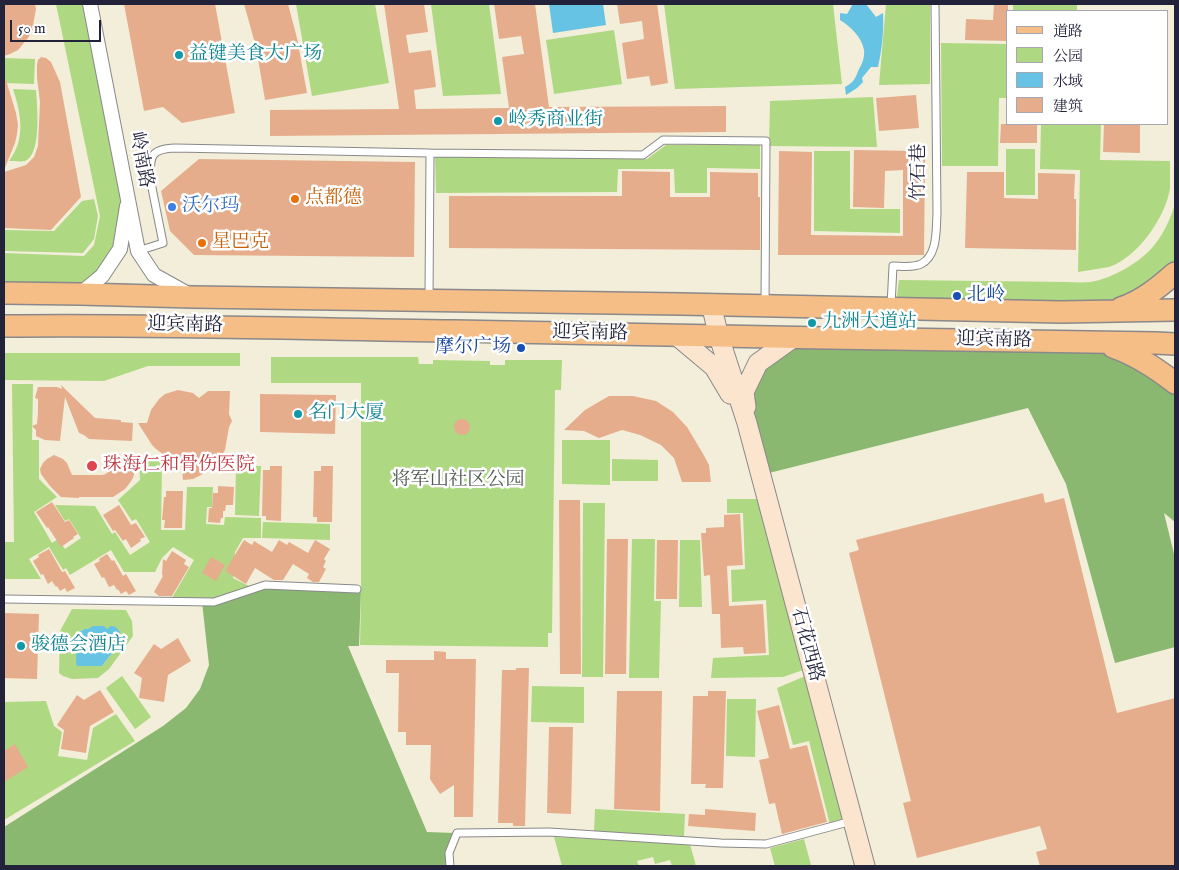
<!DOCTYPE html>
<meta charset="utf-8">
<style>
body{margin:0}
#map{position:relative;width:1179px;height:870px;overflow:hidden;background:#f2eed9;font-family:"IM FELL English","Noto Serif SC",serif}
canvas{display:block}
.frame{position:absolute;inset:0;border:5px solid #22223b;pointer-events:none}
.legend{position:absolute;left:1006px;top:10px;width:162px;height:115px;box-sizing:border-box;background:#fff;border:1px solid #a7a7b1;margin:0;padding:6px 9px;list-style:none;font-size:15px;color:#22223b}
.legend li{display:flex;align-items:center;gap:10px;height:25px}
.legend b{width:25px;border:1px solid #a7a7b1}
.scale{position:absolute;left:10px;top:20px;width:91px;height:22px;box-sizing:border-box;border:2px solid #22223b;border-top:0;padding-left:6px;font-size:15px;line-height:18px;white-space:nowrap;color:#22223b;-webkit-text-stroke:4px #fff;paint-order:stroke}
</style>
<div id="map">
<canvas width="1179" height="870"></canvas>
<div class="frame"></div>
<ul class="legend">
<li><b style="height:6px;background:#f6be87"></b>道路</li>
<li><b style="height:14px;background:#afd882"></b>公园</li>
<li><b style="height:14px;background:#66c3e4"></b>水域</li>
<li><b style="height:14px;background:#e6ad8d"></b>建筑</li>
</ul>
<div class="scale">50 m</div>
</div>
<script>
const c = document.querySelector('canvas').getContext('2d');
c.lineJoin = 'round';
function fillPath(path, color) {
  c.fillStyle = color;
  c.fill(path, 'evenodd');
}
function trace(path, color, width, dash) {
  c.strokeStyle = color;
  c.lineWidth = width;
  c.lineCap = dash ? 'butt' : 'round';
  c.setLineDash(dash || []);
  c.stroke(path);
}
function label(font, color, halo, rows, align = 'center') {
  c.font = font + ' "IM FELL English","Noto Serif SC",serif';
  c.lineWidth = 5;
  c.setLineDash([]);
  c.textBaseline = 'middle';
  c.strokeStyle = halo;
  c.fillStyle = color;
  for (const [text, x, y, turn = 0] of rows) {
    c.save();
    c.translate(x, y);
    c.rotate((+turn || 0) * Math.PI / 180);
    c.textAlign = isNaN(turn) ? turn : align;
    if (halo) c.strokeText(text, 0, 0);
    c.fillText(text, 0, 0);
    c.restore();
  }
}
fillPath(new Path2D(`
 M56,4H85L123,198L114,246L98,272L79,289L4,286V253L84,256L94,245L100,216Z
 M296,4H375L389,83L312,96Z
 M431,4H489L501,94L443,96Z
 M664,4H833L842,84L675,89Z
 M886,4H930V84L879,85Z
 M1013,4H1077V11H1013Z
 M614,30L622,84L554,94L546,40Z
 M941,43L1008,44V98H999L998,166H942Z
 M4,58L35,59L34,84L4,83Z
 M13,89L36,90C37,104 42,155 25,161C21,162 14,161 9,161C26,139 21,114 13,89Z
 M873,97L877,147L769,146L770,101Z
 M1041,124H1101L1100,160L1170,161C1170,170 1170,179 1170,188C1166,217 1137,258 1109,267C1099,269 1088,270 1078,272L1080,170L1040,169Z
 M666,145H760V169L707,168V193H675L674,169H618L617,192L436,193L435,156L647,159Z
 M1006,149H1035V195H1006Z
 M814,151H850V209H900V233L814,231Z
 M94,199L98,216L94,239L83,253L4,251V230L54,231L82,201Z
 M1175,204V266L1113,307L896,304L899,280L1066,282C1074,282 1082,283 1090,282C1112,279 1143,261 1156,243C1165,231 1171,217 1175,204Z
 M4,353H240V366H148L104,381L4,380Z
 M271,357H418L419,364H433V360L490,361V365H505V360H562L561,390H555L552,633H548V647L360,645L361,597V383H271Z
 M12,384H33L32,440H39V479L57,497L34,512L52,543L58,539L65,549L81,538L69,519L65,521L55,505L95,506L112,534L115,532L130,555L150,542L136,519L132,521L118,500L140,480L139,459L162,460L161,530H185L187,487H213L212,507H207L206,524L224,525L225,517L261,518V538H243L235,552L233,578L251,587L213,600L172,598L194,560L173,547L162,558L155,572H124L111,550L70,575L66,568L63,570L49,547L29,559L41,579H4V542H14Z
 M562,440H610V485L562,484Z
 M612,459L658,460V481H612Z
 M236,466H261L259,516L235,515Z
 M727,499H764L809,668L783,677L711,678L713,658L769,655L766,600L732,602L731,570L745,569L743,513H727Z
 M583,503H605L603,677H582Z
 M263,522L330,524V540L262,538Z
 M632,539H655L654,601H661L659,678H629Z
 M680,540H700L702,607H679Z
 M72,609L126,610L132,621L133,636L109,669L98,678L72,679L63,676L59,673L60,631ZM83,629H107L119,637L116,640L112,641V653L102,666L76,647V636Z
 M810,674L849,820L830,825L809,741L793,745L777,688Z
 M122,676L151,717L135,729L106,688Z
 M532,686L584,687V723L531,722Z
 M727,699H756L755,757L726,756Z
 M46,701L54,726L62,732L58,756L87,760L93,728L116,714L135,741L4,820V702Z
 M595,809L685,814L684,836L594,832Z
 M554,837L690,844L696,866H672L670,860L655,864L653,857L637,861L639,866H562Z
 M804,839L811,865L805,866H775L770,848Z`), '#afd882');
fillPath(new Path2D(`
 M794,339L1098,343L1175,384V522L1164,513L1175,558V647L1115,663L1066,484L1028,408L761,475L748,423L758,364Z
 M265,585L361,589L359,646H348L427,832L455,833L449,866H4V827L163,726L186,708L200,689L209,665L202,602Z`), '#8bb870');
fillPath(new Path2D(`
 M549,4H603L606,25L553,33Z
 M853,4H866L876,17L883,13C884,31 882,49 878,67H871L862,78L863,82L857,88L846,95L845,87C854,82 855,79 859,69C862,64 865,57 864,50C862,37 850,26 840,20V13L847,14Z
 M93,626H104L107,629L111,626L116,627L120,632C120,637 117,640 112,641V653L102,666H77L76,663L77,634L84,629H88Z`), '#66c3e4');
fillPath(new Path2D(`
 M4,4H35L36,9L32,31L28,38L18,50L10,54L4,56Z
 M124,4H215L235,113L182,123L163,107L144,111Z
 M244,4H288L297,38L307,93L265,100L256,47Z
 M384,4H424L428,32L406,35L409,53L431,50L436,87L414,90L416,109L509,108L502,57L524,54L521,36L499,39L494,4H535L549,107L726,106V132L270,136V110L399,109Z
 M617,4H657L668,83L651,86L649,76L627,79L622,43L644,39L642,21L620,24Z
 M994,4H1008V41L965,40L966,19L993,20Z
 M41,57L46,58L51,62L60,82L81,197L51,230L4,228V172L26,165L34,157L38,146L40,102L37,78V64L38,60Z
 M6,80L16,113L18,125L17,134L15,143L4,170V81Z
 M916,95L919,128L879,131L876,98Z
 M1001,124H1037V143H1000Z
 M1104,124H1140V153L1103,152Z
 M854,150L918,151L925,159L924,255H778L779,151L812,152L811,235L903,236V170L885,171L884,208L853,207Z
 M199,159L415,162L414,257L194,255L170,231L161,191Z
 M622,171L670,172V197H710V172L758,173V197H760V250L449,248V196H622Z
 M967,172H1004V198L1038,199V173L1075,174L1074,199H1076V250L965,248Z
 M61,385L95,418L121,420V422L133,423L132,441L89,439L84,435L79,433L65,397L60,441L45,440L36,436V430L32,426L37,424L38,413V399L35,398L38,387H57L62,389Z
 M178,390L193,393L199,398L208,391H230L229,414L232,421L229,427L225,450L219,459L211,469L201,475L193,479L183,480L182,469L176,457L164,455L156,449L152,445L138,423H147L151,410L159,399L165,394Z
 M260,394L336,395L335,434L260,432Z
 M609,396H633L656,401L673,412L687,427L702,452L709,465L711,482H682L674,458L661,445L640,435L622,430L599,438L584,431L564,430L585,410Z
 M454 427a8 8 0 1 1 16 0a8 8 0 1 1-16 0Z
 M119,454L127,458L129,464H135V471L133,478L129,484L125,489L113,497H79V498L61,497L50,486L41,474L40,469L43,463L47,459L54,455L63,459L67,463L72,475H102L106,474L111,468L112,464V458Z
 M270,466H282L281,521L266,520V516H262L263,470H270Z
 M321,466H333L332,522H317V517H313L314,471H321Z
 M218,486L234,487L233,505H226L225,511H223V518H221L220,523L208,522L209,508H212L213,493H218Z
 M166,491H183L182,528H164L165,520H162L164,497H166Z
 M1043,493L1045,503L1064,498L1117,713L1175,698V866H1040L1036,852L1047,849L1040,826L917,858L903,803L911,801L849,553L859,550L856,540Z
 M559,500H580L581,674H560Z
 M52,502L65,522L69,520L78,534L73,537L74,538L61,547L48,527L47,528L36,512Z
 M119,505L131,525L136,523L145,537L140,539L141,541L131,548L126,539L123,541L115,530L113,531L103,515Z
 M740,514L743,565L727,566L729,606L763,604L766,653L744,654L743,647L721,648L720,614H712L710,575L704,576L701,533H706V528L724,527V515Z
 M607,539H628L626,674H605Z
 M244,540L252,545L254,541L272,552L279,540L287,545L289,542L308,553L315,540L330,549L324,559L326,561L323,567L326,569L319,582H313L307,578L309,574L293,564L283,580H274L255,568L246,584L225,571Z
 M657,540H678L677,599H656Z
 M49,549L62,572L65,571L75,588L67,592L65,588L60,591L57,586L56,587L52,581L48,584L43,574L41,575L33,561L39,557L38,555Z
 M172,551L186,560L184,564L189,567L172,596H159L154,592L163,576L162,575L163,559L166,561Z
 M107,554L112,561L114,560L123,576L126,574L136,591L129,595L126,591L121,594L118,589L117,590L114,585L109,587L104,577L102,578L94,564L100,561L99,559Z
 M211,557L225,565L216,581L202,573Z
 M4,613L39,614L37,679L4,678Z
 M178,638L191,661L168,675L164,702L139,698L142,678L134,673L154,644L161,649Z
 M434,651L446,652V659H476L473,817H454V785L440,794L430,779L431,745H406V732H398L399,673H386V660H434Z
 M516,668H529L525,826H513V823H498L502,670H516Z
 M100,690L114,712L90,726L86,753L61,749L64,730L57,725L77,695L84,700Z
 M617,691H662L660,811L614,809Z
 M708,691H726L723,788H705L706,784H691L693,696H708Z
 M779,705L790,749L807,745L827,822L782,834L775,803L769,804L759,760L769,758L757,711Z
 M549,727H573L571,814L547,813Z
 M15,744L28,767L4,782V751Z
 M705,809L756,813L755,831L688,826L689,814L705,815Z`), '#e6ad8d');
const service = new Path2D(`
 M138,251L163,243L150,178C150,155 151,149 175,148L430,153
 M429,298L430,153L643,155L663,140L766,141L765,304
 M891,306L893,266C901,266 913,268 921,264C938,256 936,229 937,213L935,4
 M4,599L214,602L265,585L357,589
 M450,866L449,853L457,833L549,832L721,843L766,844L852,821`);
const minor = new Path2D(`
 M90,4L138,251L154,275L190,295
 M80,294L102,276L120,249L127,206`);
const secondary = new Path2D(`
 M711,304L719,337L747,423L865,866
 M677,336L714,367L730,394
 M746,407L744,392L758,363L793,338`);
const primary = new Path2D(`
 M4,293L80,294L193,297L681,304L1061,312L1175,310
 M1121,308C1142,301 1159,287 1175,273
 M4,326C154,324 305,329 455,331C689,336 922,340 1156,343L1175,344
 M1113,347C1136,355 1156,368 1175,383`);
trace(service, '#8a888a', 9);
trace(minor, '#8a888a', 16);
trace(secondary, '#8a888a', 21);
trace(primary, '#8a888a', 24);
trace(service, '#fff', 7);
trace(minor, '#fff', 14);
trace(secondary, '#fbe5cf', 19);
trace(primary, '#f6be87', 21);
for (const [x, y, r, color] of [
 [179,55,5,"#0f9aa8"],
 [498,121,5,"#0f9aa8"],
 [295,199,5,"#e8710a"],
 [172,207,5,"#3f7fe0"],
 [202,243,5,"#e8710a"],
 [957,296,5,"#1a4fb4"],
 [812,323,5,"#0f9aa8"],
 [521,348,5,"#1a4fb4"],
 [298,414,5,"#0f9aa8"],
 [92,466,6,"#e0444e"],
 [21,646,5,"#0f9aa8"]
]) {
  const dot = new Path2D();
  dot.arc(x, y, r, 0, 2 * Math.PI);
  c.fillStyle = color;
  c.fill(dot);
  trace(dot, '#fff', 2);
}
label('19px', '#0d838f', '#fff', [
 ["益键美食大广场",189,55],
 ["岭秀商业街",508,121],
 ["九洲大道站",822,323],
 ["名门大厦",308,414],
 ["骏德会酒店",31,646]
], 'left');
label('19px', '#22223b', '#fff', [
 ["岭南路",140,160,79],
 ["竹石巷",920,172,-90],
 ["迎宾南路",185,326,1],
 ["迎宾南路",590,334,1],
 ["迎宾南路",994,341,1],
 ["石花西路",806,645,75]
]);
label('19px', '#c56008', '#fff', [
 ["点都德",305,199],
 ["星巴克",212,243]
], 'left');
label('19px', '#366cbe', '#fff', [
 ["沃尔玛",182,207]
], 'left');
label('19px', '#164399', '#fff', [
 ["北岭",967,296],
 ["摩尔广场",511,348,"right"]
], 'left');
label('19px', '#be3a42', '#fff', [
 ["珠海仁和骨伤医院",103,466]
], 'left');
label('19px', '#4c5950', '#fff', [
 ["将军山社区公园",458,481]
]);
</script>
